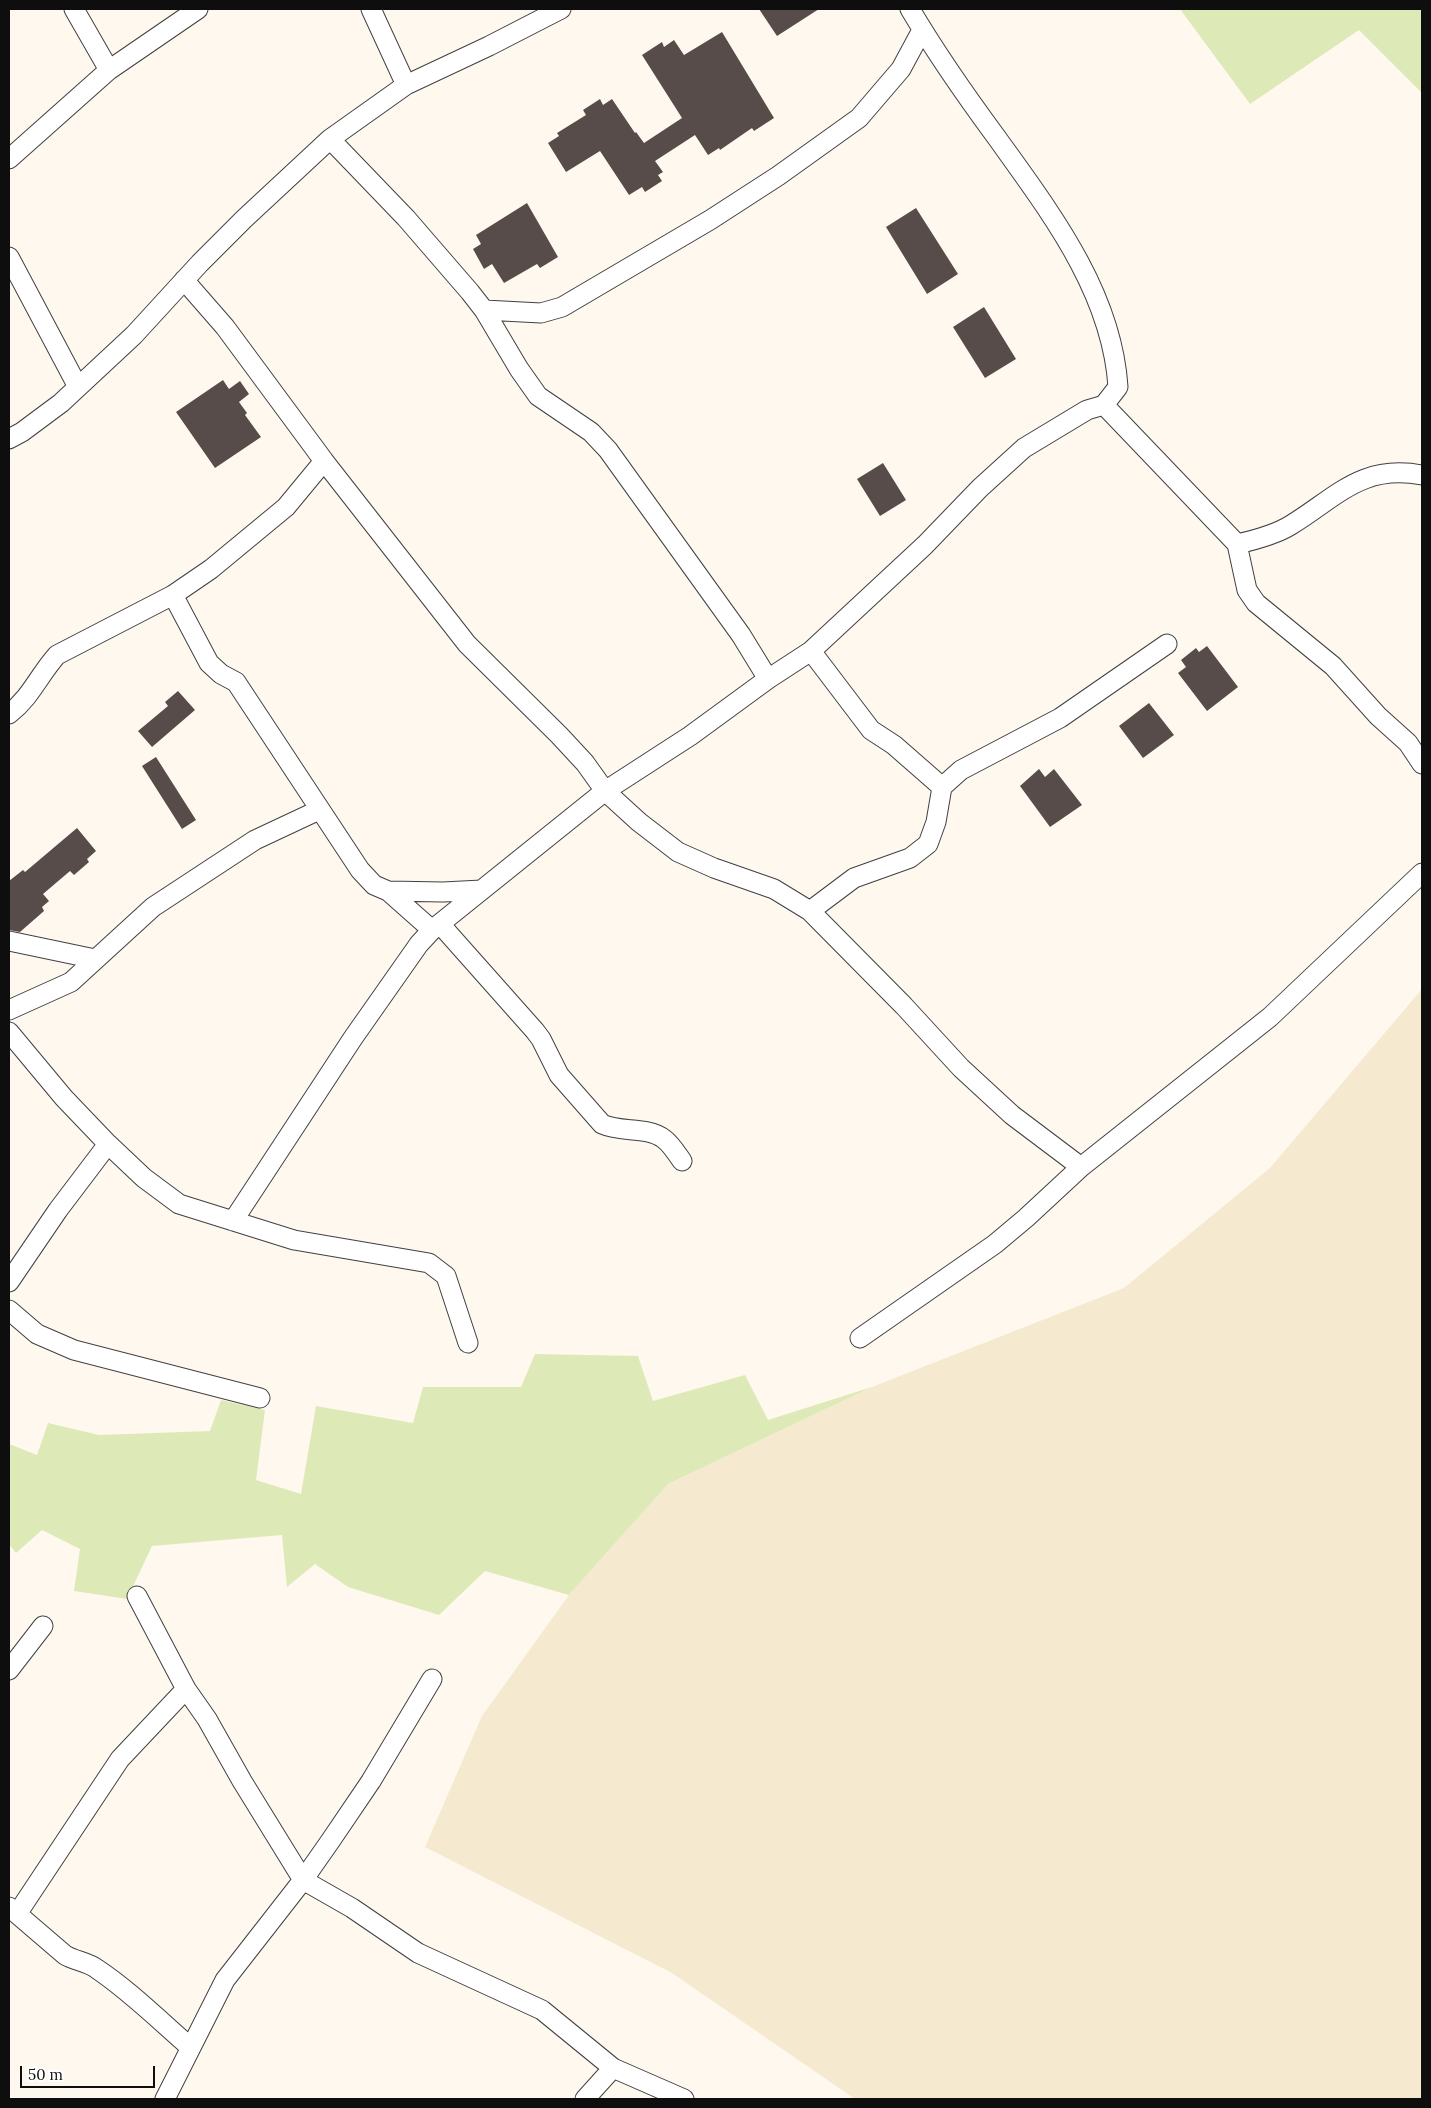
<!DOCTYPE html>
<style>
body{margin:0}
#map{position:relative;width:1431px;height:2108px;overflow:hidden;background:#fff8ef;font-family:Lora,serif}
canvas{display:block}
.frame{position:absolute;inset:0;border:10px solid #0e0e0e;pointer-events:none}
.scale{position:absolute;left:20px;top:2066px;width:135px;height:22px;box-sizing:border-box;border:2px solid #0e0e0e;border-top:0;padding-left:6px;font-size:15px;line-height:18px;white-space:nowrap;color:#0e0e0e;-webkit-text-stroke:4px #fff;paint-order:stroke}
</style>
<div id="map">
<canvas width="1431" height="2108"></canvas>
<div class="frame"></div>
<div class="scale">50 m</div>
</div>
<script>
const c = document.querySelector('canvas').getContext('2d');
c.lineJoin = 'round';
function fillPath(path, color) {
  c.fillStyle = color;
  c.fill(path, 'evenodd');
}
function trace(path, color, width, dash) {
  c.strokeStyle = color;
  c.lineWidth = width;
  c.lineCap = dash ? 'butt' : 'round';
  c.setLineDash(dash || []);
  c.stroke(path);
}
fillPath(new Path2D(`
 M1422,989L1421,2099H855L672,1973L425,1847L482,1716L569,1595L668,1484L872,1387L1124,1288L1270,1168Z`), '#f5e9cf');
fillPath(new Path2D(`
 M1180,9H1422V93L1359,30L1250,104Z
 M535,1354L638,1356L653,1401L745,1375L768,1420L872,1387L668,1484L569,1595L485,1571L439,1615L348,1587L315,1564L287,1587L282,1535L152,1546L127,1599L74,1591L80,1549L42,1530L16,1553L9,1544V1444L37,1455L48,1423L99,1435L210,1431L221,1400L265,1410L256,1480L301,1494L316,1406L413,1423L423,1387H521Z`), '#ddeab8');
fillPath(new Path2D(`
 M759,9H819L777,36Z
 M722,32L774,118L754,131L752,128L720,150L719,148L708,155L695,135L655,161L663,172L658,175L662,181L645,192L642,187L629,195L600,151L566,172L548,143L559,136L557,133L586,115L583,110L600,99L603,105L612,99L635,133L636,132L644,143L682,118L642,55L662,42L664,47L674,40L684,55Z
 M527,203L558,257L540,268L537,264L504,283L492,264L484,269L473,249L481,244L476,235Z
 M916,208L958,274L927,294L886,227Z
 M984,307L1016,359L985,378L953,327Z
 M223,380L229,389L240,381L249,394L239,402L247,413L245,415L261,437L215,468L176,412Z
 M883,463L906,500L880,516L857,479Z
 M1207,646L1238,687L1207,711L1178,673L1186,667L1181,660L1196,648L1199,652Z
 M178,691L195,710L152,747L138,731L168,706L165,702Z
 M1149,703L1174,735L1143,758L1119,726Z
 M156,757L196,820L182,829L142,766Z
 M1039,769L1045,777L1054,769L1082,805L1050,827L1020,786Z
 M77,828L96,851L87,859L89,862L74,875L70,871L43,894L49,901L42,907L44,911L20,932L9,930V881L23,870L25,872Z`), '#574c4a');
const minor = new Path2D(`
 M371,9L406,85
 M109,70L198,9
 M330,139L406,218L470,292L484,310L519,369L538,396L591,432L608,450L741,635L768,679
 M9,159L109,70L74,9
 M9,257L78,387
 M184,280L225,327L324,461L467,644L559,735L585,763L605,791L639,822L678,852L714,868L774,889L810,911L904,1006L961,1068L1012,1115L1081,1167
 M484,310L541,313L562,307L710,220L778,176L859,118L901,69L922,30
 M1104,405L1237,544L1247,590L1256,603L1333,666L1378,716L1408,743L1422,764
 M9,439L22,432L61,403L134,335L200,263L244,219L330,139L406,85L489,46L561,9
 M1237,544C1255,540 1275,535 1291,525C1338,496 1362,464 1422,475
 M173,595L211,569L286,507L324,461
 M811,651L871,730L894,745L942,787L961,770L1060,718L1167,644
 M9,714C31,697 39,675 57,655L173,595L209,663L221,674L236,682L360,870L374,885L388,891L432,930
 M388,891L443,892L482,890
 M810,911L854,878L910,858L928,844L936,822L942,787
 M440,924L535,1031L541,1039L559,1075L602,1124C621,1133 647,1126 664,1139C671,1144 677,1154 682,1161
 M9,941L95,959
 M9,1010L71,982L153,907L255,840L319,810
 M9,1032L64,1098L108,1144L144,1178L179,1204L294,1240L429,1263L446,1276L468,1343
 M233,1221L353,1038L419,944L432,930L605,791L690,736L768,679L811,651L925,545L980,488L1024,448L1087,410L1104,405L1118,387C1112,292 1050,212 997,138C966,96 936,53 910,9
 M9,1282L58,1210L108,1144
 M9,1310L37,1334L74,1350L260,1398
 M860,1338L995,1244L1026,1218L1081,1167L1270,1017L1422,873
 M137,1596L186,1689L207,1719L242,1781L303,1880L352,1908L418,1953L542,2010L613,2068L684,2099
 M9,1670L43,1626
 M9,1907L65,1955C75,1961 88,1962 97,1969C130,1991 160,2021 190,2047
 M17,1914L120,1759L186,1689
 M165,2099L225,1980L303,1880L331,1840L371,1781L432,1679
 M585,2099L613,2068`);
trace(minor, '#414141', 21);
trace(minor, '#fff', 19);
</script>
